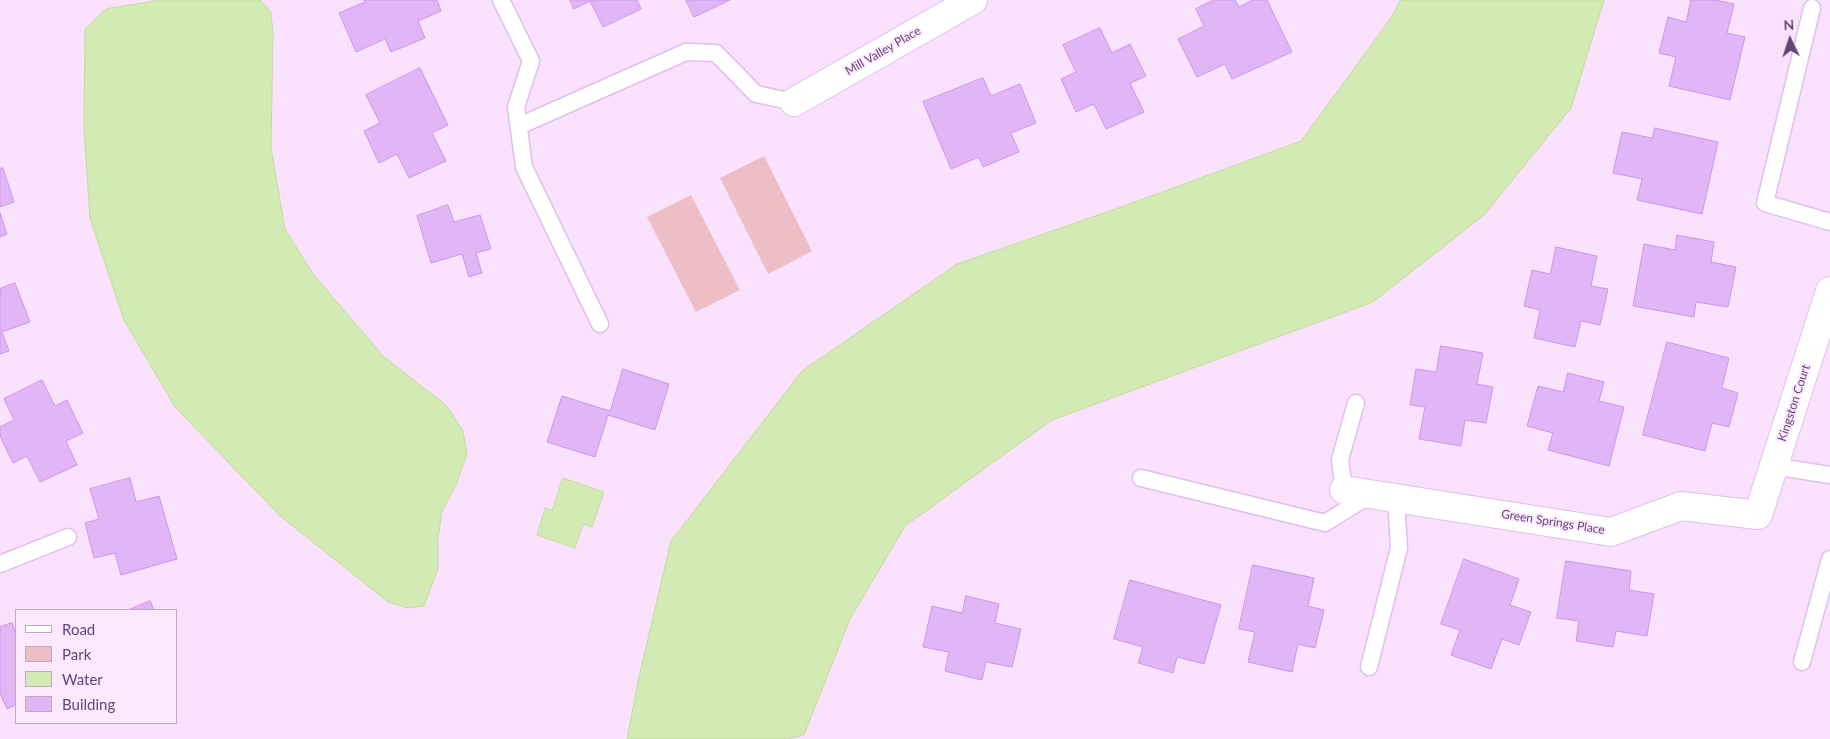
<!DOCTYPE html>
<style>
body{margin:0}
#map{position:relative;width:1830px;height:739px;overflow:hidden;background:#fae1fe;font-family:Lato,sans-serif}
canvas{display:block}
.legend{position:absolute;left:15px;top:609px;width:162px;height:115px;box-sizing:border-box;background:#fce9ff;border:1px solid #bfa7c9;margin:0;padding:6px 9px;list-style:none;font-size:15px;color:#644578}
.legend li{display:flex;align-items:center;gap:10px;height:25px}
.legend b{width:25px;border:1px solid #bfa7c9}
.north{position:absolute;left:1765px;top:15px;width:50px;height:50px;-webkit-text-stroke:4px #fce9ff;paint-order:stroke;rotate:356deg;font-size:14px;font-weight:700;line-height:20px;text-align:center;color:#644578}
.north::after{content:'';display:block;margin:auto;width:18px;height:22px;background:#644578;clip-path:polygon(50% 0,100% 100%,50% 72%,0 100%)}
</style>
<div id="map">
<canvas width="1830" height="739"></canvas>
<ul class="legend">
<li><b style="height:6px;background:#fff"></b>Road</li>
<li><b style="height:14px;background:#edbec5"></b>Park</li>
<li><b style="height:14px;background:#d4eab4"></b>Water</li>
<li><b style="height:14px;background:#e0b6f7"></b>Building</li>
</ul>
<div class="north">N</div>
</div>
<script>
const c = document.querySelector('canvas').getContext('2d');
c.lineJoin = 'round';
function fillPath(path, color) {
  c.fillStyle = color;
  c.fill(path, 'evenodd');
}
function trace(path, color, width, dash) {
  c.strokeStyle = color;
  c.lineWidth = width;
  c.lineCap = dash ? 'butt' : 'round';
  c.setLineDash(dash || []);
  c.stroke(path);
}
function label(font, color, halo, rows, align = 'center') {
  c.font = font + ' Lato,sans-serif';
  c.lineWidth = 4;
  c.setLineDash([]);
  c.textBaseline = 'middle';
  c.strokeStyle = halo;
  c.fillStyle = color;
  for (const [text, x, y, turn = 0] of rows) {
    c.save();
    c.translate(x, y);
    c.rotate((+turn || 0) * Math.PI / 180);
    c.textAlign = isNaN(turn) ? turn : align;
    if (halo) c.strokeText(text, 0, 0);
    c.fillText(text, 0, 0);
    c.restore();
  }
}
fillPath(new Path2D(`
 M764,156L812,251L768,274L720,178Z
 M691,195L740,290L696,312L647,217Z`), '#edbec5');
const water = new Path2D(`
 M161,0H260L271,12L273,34L271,148L285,229L313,274L383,356L446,405L463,431L467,454L456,485L442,511L438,538V569L424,606L408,608L388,602L280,516L175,407L124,320L90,218L84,128L85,29L106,9Z
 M1401,0H1604L1571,108L1484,215L1373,302L1052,420L905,526L850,619L804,735L787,739H627L639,677L671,541L802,371L957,264L1127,205L1301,141L1391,18Z
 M563,478L604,492L592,527L583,524L575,548L537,535L545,508L552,510Z`);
fillPath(water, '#d4eab4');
trace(water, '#c1dd99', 1);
const building = new Path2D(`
 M364,0H437L441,11L418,21L425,38L391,52L385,39L356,52L339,13L365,2Z
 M570,0H637L641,9L603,27L590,1L574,9Z
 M686,0H730L694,17Z
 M1214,0H1235L1239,7L1253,0H1267L1292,52L1232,79L1225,64L1197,77L1178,39L1204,26L1196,9Z
 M1691,0H1715L1734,4L1727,33L1745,37L1730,100L1669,86L1676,57L1659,53L1668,17L1686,22Z
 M1100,28L1112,53L1130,44L1146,76L1130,83L1144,112L1106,129L1094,104L1076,112L1061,79L1076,72L1063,45Z
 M420,68L448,125L432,133L446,161L409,178L397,154L379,163L364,131L380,123L366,95Z
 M983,78L991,96L1020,84L1036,123L1011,133L1019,152L983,167L979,157L951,169L923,102Z
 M1655,128L1718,142L1702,214L1637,200L1642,179L1613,173L1622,132L1652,138Z
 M3,168L14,202L0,207V169Z
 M448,205L454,222L480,215L491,249L476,253L482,273L469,277L462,254L431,263L417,216Z
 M0,213L7,234L0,237Z
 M1677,235L1714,242L1711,262L1736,267L1728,307L1696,302L1694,317L1633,306L1644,244L1675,250Z
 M1556,247L1597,256L1591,286L1608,289L1600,325L1581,321L1575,347L1534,338L1540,310L1524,306L1532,270L1550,274Z
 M15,283L30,322L2,332L9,351L0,354V289Z
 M1667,342L1729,358L1722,388L1738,393L1729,427L1712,423L1705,451L1643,435Z
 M1441,346L1483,353L1477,384L1493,387L1486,423L1465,420L1461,446L1419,439L1425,407L1410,405L1416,369L1436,372Z
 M623,369L669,384L655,430L608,415L595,457L547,442L562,396L610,411Z
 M1568,373L1604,382L1599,401L1624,407L1609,466L1548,450L1553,433L1527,426L1538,386L1563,392Z
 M42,380L55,406L67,400L83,433L66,441L77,465L40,482L27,456L13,463L0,436V427L14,420L4,399Z
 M130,478L136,502L159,496L177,559L121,575L115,553L94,558L85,523L99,519L90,489Z
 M1464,559L1519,579L1510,605L1531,612L1519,645L1502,639L1491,669L1451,655L1460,630L1441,624Z
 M1566,561L1631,571L1629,590L1654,594L1647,636L1616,631L1613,647L1576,641L1579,621L1557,618Z
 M1253,565L1314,578L1308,606L1324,610L1315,648L1298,644L1292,672L1248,662L1255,632L1239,629Z
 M1130,580L1221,605L1204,664L1177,657L1173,673L1138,663L1143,647L1114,639Z
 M966,596L999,604L995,623L1021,629L1012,667L986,662L982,680L945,671L949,652L923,647L932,606L962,613Z
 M150,601L154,610H128Z
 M12,623L16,635V705L7,709L0,693V627Z`);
fillPath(building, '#e0b6f7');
trace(building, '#cb95eb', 1);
const lane = new Path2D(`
 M501,0L531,61L516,107L524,167L600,324
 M1812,8L1765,203L1830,222
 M519,126L686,52L716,53L756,94L794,102
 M1773,466L1830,475
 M1141,478L1325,523L1372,494
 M1344,490L1340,460L1356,403
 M0,564L68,537
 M1802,662L1830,559
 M1369,667L1399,548L1396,498`);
const street = new Path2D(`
 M794,102L973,0
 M1344,490L1611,532L1681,506L1758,515L1830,291`);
trace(lane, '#ddc1e9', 19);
trace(street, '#ddc1e9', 30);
trace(lane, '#fff', 16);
trace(street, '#fff', 28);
label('12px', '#644578', '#fce9ff', [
 ["Mill Valley Place",883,51,-30],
 ["Kingston Court",1794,403,-72],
 ["Green Springs Place",1553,522,9]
]);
</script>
